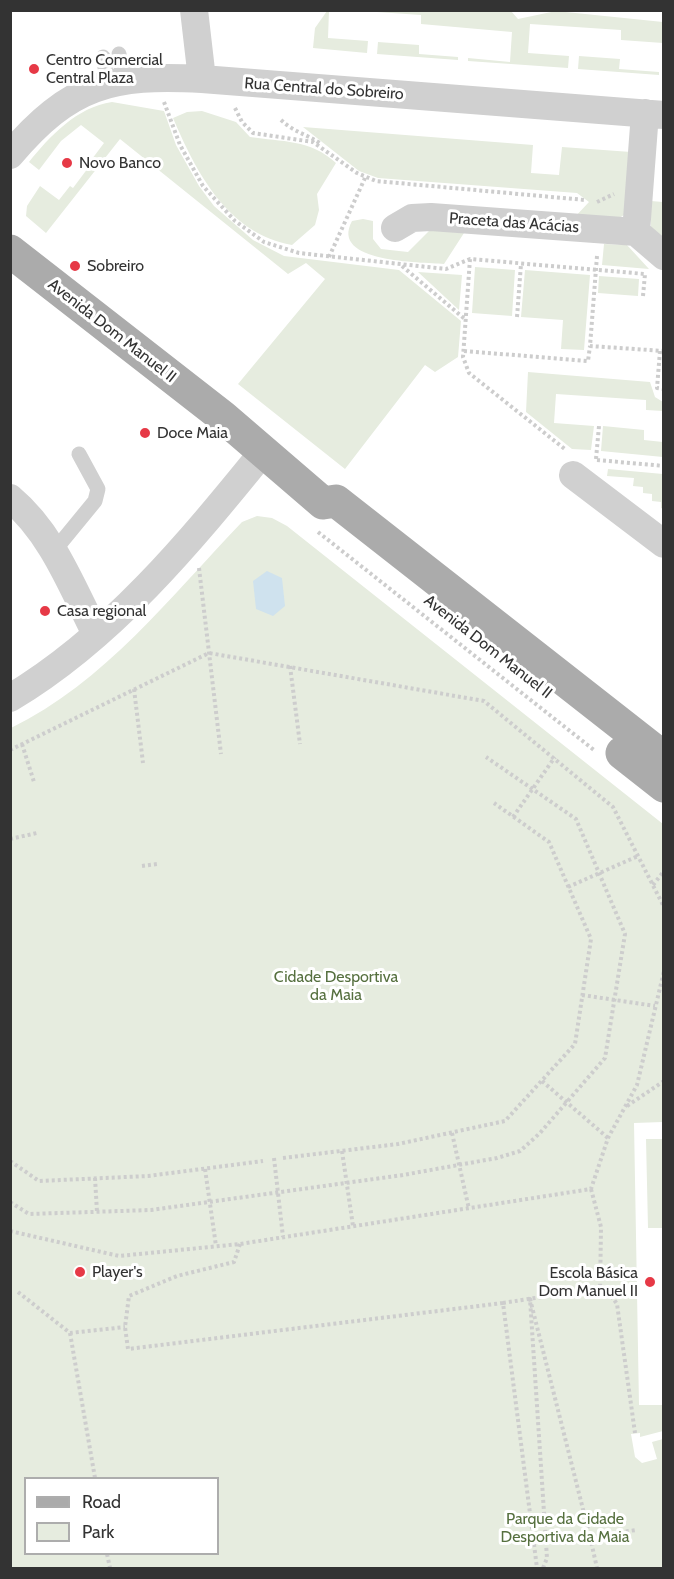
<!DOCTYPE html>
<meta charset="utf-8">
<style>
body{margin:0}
#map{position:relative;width:674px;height:1579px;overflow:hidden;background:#fff;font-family:Cabin,sans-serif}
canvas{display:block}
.frame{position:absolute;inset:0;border:12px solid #333;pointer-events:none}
.legend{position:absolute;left:24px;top:1477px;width:195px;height:78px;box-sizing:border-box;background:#fff;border:2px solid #adadad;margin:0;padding:8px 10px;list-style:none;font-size:18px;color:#333}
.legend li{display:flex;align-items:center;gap:12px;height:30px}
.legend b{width:30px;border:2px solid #adadad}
</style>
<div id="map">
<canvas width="674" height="1579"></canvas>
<div class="frame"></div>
<ul class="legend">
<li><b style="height:8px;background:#ababab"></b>Road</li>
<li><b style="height:16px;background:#e6ecdf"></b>Park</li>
</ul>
</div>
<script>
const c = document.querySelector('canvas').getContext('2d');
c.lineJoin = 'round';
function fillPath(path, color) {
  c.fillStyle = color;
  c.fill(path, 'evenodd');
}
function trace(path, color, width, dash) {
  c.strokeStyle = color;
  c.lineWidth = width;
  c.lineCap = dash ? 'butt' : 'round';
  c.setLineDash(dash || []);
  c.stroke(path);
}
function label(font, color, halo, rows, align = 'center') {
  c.font = font + ' Cabin,sans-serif';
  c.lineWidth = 6;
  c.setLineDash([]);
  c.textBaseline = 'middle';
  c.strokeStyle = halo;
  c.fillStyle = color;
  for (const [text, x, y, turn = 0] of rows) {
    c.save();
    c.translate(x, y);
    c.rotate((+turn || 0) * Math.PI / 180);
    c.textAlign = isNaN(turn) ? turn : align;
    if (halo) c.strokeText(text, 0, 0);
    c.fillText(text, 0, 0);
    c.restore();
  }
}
fillPath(new Path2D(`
 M327,11H329L328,38L368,41L367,53L313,48L315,28Z
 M556,11L663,22V43L621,40V30L530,24L528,53L569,56L568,68L468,61V58L510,62L512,32L421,24V15L362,11H511L518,19Z
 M378,42L419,45V54L458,57V60L377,54Z
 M579,56L620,59L619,69L659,72V75L578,69Z
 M112,102L164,111L176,145L199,186L214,206L253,240L284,256L399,270L461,321L458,357L435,372L425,365L345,469L238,384L325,279L306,263L288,274L120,139L46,233L26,216L27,206L40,186L59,200L70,186L73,188L91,164L89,163L104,143L81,125L61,141L39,170L29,162C50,136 77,107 112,102Z
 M202,111L236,122L250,137C282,142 310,139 336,163L317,194L319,210L315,225L292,245C228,234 196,172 173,118L187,112Z
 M303,127L533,145L531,173L559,175L562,147L631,152L624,215L619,218L573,219L589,202L577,193L378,178L359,171Z
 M651,201L663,202V247L651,234Z
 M363,219L373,221V239L381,249L408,252L430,230L464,233L444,264C421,262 329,263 352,221Z
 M604,244L627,245L649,269L602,265Z
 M475,267L515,270L512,316L472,313Z
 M525,270L590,275L584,350L561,349L563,320L521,317Z
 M418,272L462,275L459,310Z
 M599,276L639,279L638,296L598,293Z
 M528,372L650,382L655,397L663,402V411L646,410V400L556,394L554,423L594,426L591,450L572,449L526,412Z
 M603,426L644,430V440L663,442V457L601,451Z
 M608,469L663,474V509L661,508V502L652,501V494L643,493V487L633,486L634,478L607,476Z
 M257,516L272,518L287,526L663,824V1122L634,1123L639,1405H663V1431L640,1437V1433L631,1434L635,1457L642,1463L657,1459L652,1442L663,1439V1568H11V728C104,683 171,596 242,522ZM26,1478H218V1554H26Z
 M646,1139H663V1228H648Z`), '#e6ecdf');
fillPath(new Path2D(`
 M267,571L282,578L285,606L273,616L256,609L253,581Z`), '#cfe2ee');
trace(new Path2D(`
 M164,102L180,145L203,186L235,221L264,242L299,253L446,269L470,259L645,274
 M235,108L242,122L253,133L313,142L357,173L376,181L585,200
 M281,120C295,133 307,134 321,144
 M597,202L614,194
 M597,256L590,346L664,351
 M329,257L365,178
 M470,259L463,357L469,373L566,450
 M402,266L466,320
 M643,296L645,274
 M517,317L521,264
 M464,351L588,361L590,346
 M660,351L657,388L664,389
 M596,459L599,426
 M597,460L664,466
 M318,532L594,750
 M199,568L221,754
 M290,666L300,744
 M134,689L143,763
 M22,744L34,782
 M10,750L209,653L484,701L613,807L664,907
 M513,817L555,757
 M10,839L37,833
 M142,866L157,864
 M653,885L664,871
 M568,887L638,856
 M582,995L655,1006
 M542,1081L608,1138
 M627,1106L664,1081
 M452,1133L469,1209
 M342,1151L353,1226
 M274,1158L283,1237
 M283,1158L398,1144L505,1121L575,1044L591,939L549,842L494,803
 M10,1161L39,1181L148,1176L263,1161
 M205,1169L216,1246
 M95,1178L97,1212
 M591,1189L601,1227L600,1294
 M10,1202L29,1214L151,1210L403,1175L497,1158L520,1151L540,1133L605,1058L625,934L576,819L486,757
 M10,1231L119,1256L240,1244L591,1189L608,1138L637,1085L664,971
 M240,1244L234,1262L177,1276L129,1296L125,1327L128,1349L503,1303L537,1568
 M18,1292L70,1333L125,1327
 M503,1303C529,1299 592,1287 613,1298L617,1304L635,1433
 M70,1333L95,1478
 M590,1537L597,1568
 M107,1554L110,1568
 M543,1568L547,1558L530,1299L590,1537L636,1530`), '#cdcdcd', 4, [3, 3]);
trace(new Path2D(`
 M119,54L123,79
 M103,57L108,83
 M54,551L95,501L98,489L79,454`), '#d0d0d0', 15);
trace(new Path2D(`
 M194,10L202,79
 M645,113L636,232L664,256
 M10,155C70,84 112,74 202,79L664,115
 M395,228L412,218L431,217L636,232
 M573,475L664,544
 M10,498C52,533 72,587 96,634
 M10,698C111,638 190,542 263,452`), '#d0d0d0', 28);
trace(new Path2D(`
 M10,251L223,417L323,503L336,501L664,758
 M622,753L664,786`), '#ababab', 33);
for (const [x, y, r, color] of [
 [34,69,6,"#e63946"],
 [67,163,6,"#e63946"],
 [75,266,6,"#e63946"],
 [145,433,6,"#e63946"],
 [45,611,6,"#e63946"],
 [80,1272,6,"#e63946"],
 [650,1282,6,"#e63946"]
]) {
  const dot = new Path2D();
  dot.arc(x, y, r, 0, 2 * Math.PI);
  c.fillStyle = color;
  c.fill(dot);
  trace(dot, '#fff', 2);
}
label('16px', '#333', '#fff', [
 ["Centro Comercial",46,60],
 ["Central Plaza",46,78],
 ["Novo Banco",79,163],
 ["Sobreiro",87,266],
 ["Doce Maia",157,433],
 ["Casa regional",57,611],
 ["Player's",92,1272],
 ["Escola Básica",638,1273,"right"],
 ["Dom Manuel II",638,1291,"right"]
], 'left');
label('16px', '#333', '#fff', [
 ["Rua Central do Sobreiro",324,89,4],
 ["Praceta das Acácias",514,223,4],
 ["Avenida Dom Manuel II",112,331,38],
 ["Avenida Dom Manuel II",488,647,38]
]);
label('16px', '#56703f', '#fff', [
 ["Cidade Desportiva",336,977],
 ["da Maia",336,995],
 ["Parque da Cidade",565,1519],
 ["Desportiva da Maia",565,1537]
]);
</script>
